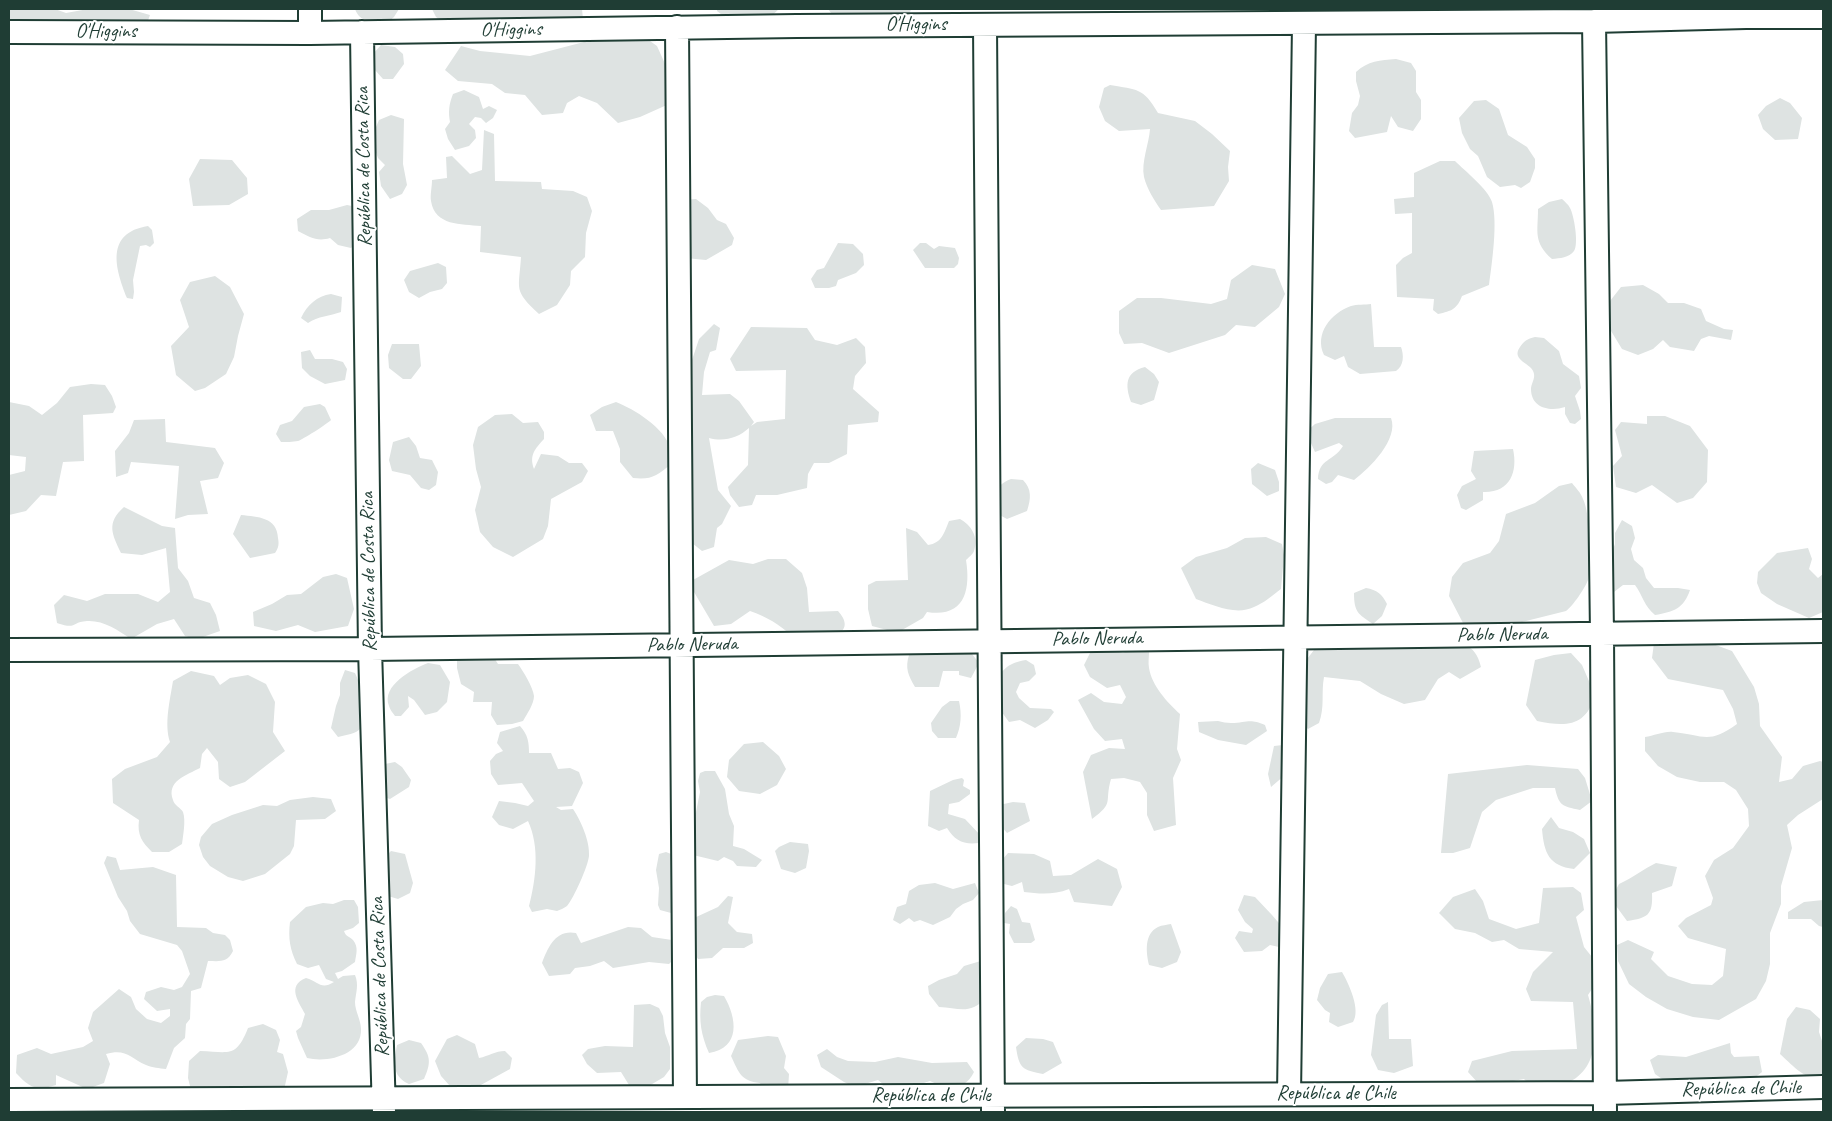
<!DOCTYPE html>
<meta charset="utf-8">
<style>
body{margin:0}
#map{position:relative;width:1832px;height:1121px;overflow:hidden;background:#fff;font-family:Caveat,sans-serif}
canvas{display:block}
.frame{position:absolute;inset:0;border:10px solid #1f3d34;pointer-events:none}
</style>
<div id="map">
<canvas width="1832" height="1121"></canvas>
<div class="frame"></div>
</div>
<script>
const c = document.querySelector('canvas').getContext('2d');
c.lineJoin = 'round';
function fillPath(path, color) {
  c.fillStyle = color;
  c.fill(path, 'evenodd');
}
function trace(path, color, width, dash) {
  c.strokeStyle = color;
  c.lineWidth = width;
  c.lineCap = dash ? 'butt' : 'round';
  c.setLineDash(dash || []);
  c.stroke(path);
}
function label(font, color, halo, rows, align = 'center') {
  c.font = font + ' Caveat,sans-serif';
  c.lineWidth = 4;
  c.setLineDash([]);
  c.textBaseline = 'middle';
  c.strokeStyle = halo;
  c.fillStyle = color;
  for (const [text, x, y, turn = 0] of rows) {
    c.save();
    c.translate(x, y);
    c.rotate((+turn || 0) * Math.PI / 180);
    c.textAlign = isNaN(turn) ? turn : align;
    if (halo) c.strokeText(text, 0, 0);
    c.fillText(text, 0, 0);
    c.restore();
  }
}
fillPath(new Path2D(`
 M9,9H55L66,13L88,9L115,10L129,9L150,15L146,26L9,30Z
 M355,9H399L394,17L386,24C373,22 360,23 355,9Z
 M432,9H582L583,19L551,23L545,17L535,21L444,22L436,17Z
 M717,9H779L768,19L730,21L717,11Z
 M828,9H911L907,22L835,18Z
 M643,36L657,46L670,75L669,104L640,117L618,123L597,103L579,96L567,103L563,113L542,115L525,95L505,93L492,84L458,81L445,70L461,46L480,51L530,56L584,42Z
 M381,45L395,47L403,54L404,64L393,79H383L375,70L372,55Z
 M1396,59L1411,63L1416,71V92L1421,100V119L1413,131L1398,127L1391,116L1387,132L1355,138L1349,131L1352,113L1358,105L1360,96L1356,81V72C1368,61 1380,60 1396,59Z
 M1110,85C1137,90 1143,87 1158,113L1195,121L1212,134L1230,151L1228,167L1229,181L1214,206L1161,210C1154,200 1147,189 1144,177C1141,162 1149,144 1150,129L1119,131L1105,121L1099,107L1104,88Z
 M464,90L479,97L483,109L489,106L497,110L493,118L486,123L481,118L475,117L469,124L475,130L476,138L469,146L455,150L448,139L445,129L450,122C448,112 449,104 453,94Z
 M1780,98L1790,103L1802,118L1798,139L1775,140L1763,129L1758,115L1766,106Z
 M1486,100L1499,109L1508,135L1527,147L1535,159V168L1530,182L1521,188L1515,185L1500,187L1487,177L1478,156L1470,149L1462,133L1459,118L1474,101Z
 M391,115L404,119L403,164L407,185L402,194L390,199L381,186L379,172L385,165L378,158L371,139L379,120Z
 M484,130L494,134L495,181L541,182L542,189L573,191L587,197L592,211L586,233L585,257L571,271L570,285L557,305L539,314C513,290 519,290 521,257L480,252L481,226C461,224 435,226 431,201C430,195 432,187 432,180L447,178L446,157L452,156L470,174L482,170Z
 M200,159L232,160L247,178L248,194L229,205L193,206L189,179Z
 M1440,161H1455C1465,171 1488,189 1492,202C1498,222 1492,263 1489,285L1462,296C1457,309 1452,311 1438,314L1433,310L1434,299L1397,297L1396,265L1403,258L1412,253V213L1395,214L1394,199L1414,197V173Z
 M696,199L708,208L717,220L726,224L734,238L732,245L706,260L685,258L682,200Z
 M1562,199C1565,202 1568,204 1570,208C1574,215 1579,244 1574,251C1569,258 1560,258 1552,259C1533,242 1538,232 1538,209L1549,202Z
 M347,205L362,208L363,238L351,248L338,245L330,238C317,242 310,237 298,231L297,219L311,210H329Z
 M148,226L152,230L154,243L150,247L146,245L140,246L133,280L134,292L133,299L127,298C115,268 105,233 148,226Z
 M838,243L853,244L863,254L864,265L856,273L838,280L836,286L829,288H815L811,279L817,270L824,268Z
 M920,243H926L934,249L939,246L955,248L959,258L958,264L954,268H925L913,250Z
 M438,263L446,267L447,283L442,289L430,292L419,298L409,292L404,280L410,271Z
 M1252,265L1275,269L1285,294L1279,307L1255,327L1236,325L1225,335L1169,353L1142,343L1124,344L1119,333V311L1137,298H1161L1211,304L1227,299L1231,280Z
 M215,276L230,287L244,314L238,336L234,357L226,374L205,388L195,391L176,375L171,346L189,327L180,300L190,282Z
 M1643,285L1659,294L1668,303H1684L1701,309L1706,321L1724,329L1733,330L1731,340L1709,336L1701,339L1694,351L1670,347L1663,340L1653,349L1638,355L1622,349L1608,326L1610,301L1621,287Z
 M331,294L342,297L341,312C330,316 318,316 308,323L301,318C307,305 317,296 331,294Z
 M1371,304L1374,347H1401C1404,355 1404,366 1396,371L1360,374L1348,367L1344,356L1335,360L1324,355C1314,334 1331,313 1351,306C1357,304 1365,305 1371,304Z
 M714,324L720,328L716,350L710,352L704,372L702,395L730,394L739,401L754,422L751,426L757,422L785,419L786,370L736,371L730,359L751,327L807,328L815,340L837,345L856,338L865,347L866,363L855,376L853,389L879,412L878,422L848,425L847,454L829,463H814L808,474L807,488L777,495H756L752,505L739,507L730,495L728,487L748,465L749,428C738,438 724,442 709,438L718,490L731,506L722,524L717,528L714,547L702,551L692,543L680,384L692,360L699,339Z
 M1535,337L1544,338L1559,351L1563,364L1579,376L1581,388L1575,396L1580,411L1581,419L1575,424L1570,423L1565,414V407C1550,412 1531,408 1531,389C1531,384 1535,379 1534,374C1533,363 1510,361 1520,347C1524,341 1527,339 1535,337Z
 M392,344H419L421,366L411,379H403L389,368L388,355Z
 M310,350L315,359H332L343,362L347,369L345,380L325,384L310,376L302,368L301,352Z
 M1145,367L1154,374L1159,382L1154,400L1141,405L1131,402C1125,385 1125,372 1145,367Z
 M91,384L105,385L112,396L116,407L113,413L83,415L84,461L63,462L56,496L41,495L26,511L9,515V475L25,471L26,457L9,455V402L29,406L42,415L57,403L70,387Z
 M616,402C634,409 665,428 670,448C671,453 671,459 671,464C657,476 651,480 633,478L620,462V449L613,431H596L590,415L602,407Z
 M320,404L325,407L331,420C327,424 302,440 298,441C293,442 286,442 281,442L276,434L280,425L292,421L304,407Z
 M512,414L523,423L538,422L544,432V439C535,449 529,455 534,469L541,454L558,456L569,463H582L588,471L582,482L551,499L548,526L543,539L513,557L493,547L480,532L475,510L481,487L476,469L473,445L478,427L495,415Z
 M1647,416H1665L1690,426L1708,450L1707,482L1693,498L1677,503L1652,485L1636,493L1616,487L1613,466L1622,456L1615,430L1621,422L1647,424Z
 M1335,418H1391C1399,439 1370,468 1354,480L1338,475L1332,482L1326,484L1318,479C1319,458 1333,462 1343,446L1339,443L1315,452L1306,432L1315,424Z
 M165,419L166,442L215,448L224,463L218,478L200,481L208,514L188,515L175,519L179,466L131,462L128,473L116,477L115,451L129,433L134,420Z
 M409,437L416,446L420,458L432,460L438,472L436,485L429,490L421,488L410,475L392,471L389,460L393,442Z
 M1513,449C1518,472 1510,493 1483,492V500L1466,510L1461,508L1457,495L1462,486L1476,479L1471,471L1474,451Z
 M1258,463L1275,470L1279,482V491L1267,496L1252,484L1251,469Z
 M1011,479L1023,480C1032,489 1031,499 1027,511L1007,519L996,513C996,495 993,486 1011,479Z
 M1572,483C1576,488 1581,493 1583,499C1590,512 1592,566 1588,580C1585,588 1573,606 1566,611L1510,625L1463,623L1449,596L1452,577L1463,563L1490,553L1499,541L1506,514L1535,503L1559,486Z
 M124,507L162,526L175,528L178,568L188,581L194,598L210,603L216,615L220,631L197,639L185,636L174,619L157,624L131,639C118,630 103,620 87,621C71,622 77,630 57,623L54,605L64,595L87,601L105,594H138L158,602L170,592L166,548L142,555L121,553C112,534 106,523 124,507Z
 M241,515C258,517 277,517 278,538C279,544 279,547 275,553L250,558L233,534Z
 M960,519C971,525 979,537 974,551C973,554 968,558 966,560C971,591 964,618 927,612L923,618L902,630L891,631L872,626L868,609V585L876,581L908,580L906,528L917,532L928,545C942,543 944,533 949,521Z
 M1622,520L1632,526L1635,538L1631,549L1634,560L1643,568L1646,578L1654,588H1678L1690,590C1684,608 1674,612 1655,615C1644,606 1643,596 1635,585H1623L1614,592L1610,567L1611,555L1615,544V533Z
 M1266,537L1282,544L1284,555L1281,589C1273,595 1264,603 1254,607C1236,616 1213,605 1196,599L1181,568L1196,557L1227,548L1245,538Z
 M1808,548L1812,559L1809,569L1818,578L1823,574V612L1809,618L1777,604L1761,593L1757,583L1758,572L1777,553Z
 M768,559H786L802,573L807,588L809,612L838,611C846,620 848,628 838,634L812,631L792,636C779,624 767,617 750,611L731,624L714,626L694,592L693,580L729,560L753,564Z
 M336,574L347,578L354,609L348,626L315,632L298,625L276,631L254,626L253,612L272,604L287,595L301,594L323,577Z
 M1366,588C1377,590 1382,594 1387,604L1382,616L1373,624C1358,614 1354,612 1354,593Z
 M1438,642C1460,644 1475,641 1481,667L1460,679L1449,672L1438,679L1425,700L1404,704L1381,694L1360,681L1324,677C1321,693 1325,707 1319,723L1308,729L1300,721L1306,704L1300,685L1304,663L1314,650L1404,648Z
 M1654,643L1693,645L1713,644L1732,651L1754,687L1759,704L1760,726L1782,757L1779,782L1792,779L1803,766L1820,761L1823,762V799L1798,815L1787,825L1792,848L1781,886V904L1770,933V964L1766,981L1756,999L1719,1020L1693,1017L1667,1009L1646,997L1629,984L1618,961L1617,945L1628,940L1654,952L1651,959L1668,976L1692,984L1712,985L1723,976L1726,949L1688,938L1678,926L1686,918L1711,905L1713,898L1705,876L1714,860L1733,848L1749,826L1748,809L1736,790L1724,782H1700L1677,777L1658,766L1645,751V737C1654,736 1664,731 1673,732C1704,735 1708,745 1737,724L1733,709L1723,690L1668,679L1652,658Z
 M1138,646L1149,652C1149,657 1148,663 1149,668C1152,686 1167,702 1180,714L1177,749L1181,760L1173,778L1176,825L1154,831L1147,815V793L1140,782L1124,778L1111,779C1104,803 1115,802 1092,819L1083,772L1091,755L1109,748L1125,749L1122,739L1105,741L1094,729L1078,700L1091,693L1104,702L1122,704L1126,697L1120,685L1107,688L1090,677L1084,665L1090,653L1109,650L1123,653Z
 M969,650L979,663L971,678L959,675V671H943L939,687H915C908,675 905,668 909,655L920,652Z
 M491,653L498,664H518C523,671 533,687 534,696C534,704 527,714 523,721L512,724L497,725L491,715L492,702H473L474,692L461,684L457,668V655Z
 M1571,653L1582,665L1595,695C1586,727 1566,727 1537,721L1526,705L1535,660L1554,655Z
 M1026,660L1034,665L1036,674L1029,681L1020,683L1016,692L1019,698L1030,708L1051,709L1054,712L1048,720L1035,728L1020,720L1009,722L1001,711L994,683C1004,668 1008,663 1026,660Z
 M428,663L440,665L450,682L447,702L437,712L425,715L414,700L408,696L409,707L401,716H395C393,713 390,710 389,706C381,686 412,669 428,663Z
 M345,670L355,673C361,685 369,716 361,728C356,734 346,735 338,737L331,728L336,706L340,695V683Z
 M191,671L214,676L220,685L230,678L248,675L266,684L275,702L273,732L285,751L245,782L230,787L219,779L218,762L207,748L202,754L200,768C187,775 166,781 173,800C174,805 181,808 183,812C186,821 183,835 182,844L169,852H152C142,842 137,835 139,820L113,803L112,779L125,769L157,757L170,742C164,724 170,700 173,681Z
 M950,701H959C962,715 961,726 956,738H938L932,731L931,723L942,707Z
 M1218,721C1222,722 1227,723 1231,723C1247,723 1249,718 1265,725L1267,731L1246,745L1218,740L1199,732L1198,722Z
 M520,726C528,735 529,742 529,753H551L558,769L570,768L579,772L583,783L572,806L556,807L561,810L573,809C581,821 590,841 589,856C588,866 574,898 567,906C564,908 560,910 557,911L547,909L532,912L529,906C536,879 540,847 528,821L513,829L499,825L492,817L499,801L515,803L528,806L534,801L522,783L498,785L491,774L490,761L496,754L503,751L497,743L500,732Z
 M763,742L779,756L786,769L777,785L760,794L739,791L727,777L729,760L744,744Z
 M1283,745L1285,775L1271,787L1268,774L1274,746Z
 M395,762L402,767L411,780L409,787L390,799L384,797L380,772L385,764Z
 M1527,765L1578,769L1585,778L1592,801L1580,810C1562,806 1559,806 1555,788H1533L1496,800L1482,812L1470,848L1453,853H1441L1448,774Z
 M705,771H715L725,789L729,814L734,826L733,846L744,849L762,860L756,867L737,866L733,861L724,857L718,861L693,855L689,825L696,812L700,792L698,781L700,773Z
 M962,778L964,780L963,786L970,790V794L959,802L949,804L948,814L965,819L983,838L979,843C964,845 955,841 947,828L939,831L928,826L930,791L953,780Z
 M313,797L331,799L336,811L325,819L296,820L294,846L290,854L265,874L243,881L228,877L210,866L203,857L199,845L201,837L212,824L232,815L263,805L277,806L290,800Z
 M1013,802L1025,803L1030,821L1007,833L995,819L999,805Z
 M1551,817L1559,828L1573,832L1584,839L1590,853L1574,869C1549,866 1544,853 1542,829Z
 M790,842L808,844L809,851L806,868L795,873L781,869L775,851L779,847Z
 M391,851L405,854L413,883L410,893L398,899L388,896L384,858Z
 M666,852L676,856L677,910L671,913L660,910L658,905L659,888L656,870L659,854Z
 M1008,853L1034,854L1050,861L1053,876L1071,875L1098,859L1117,869L1122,887L1112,906L1074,902L1069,889C1054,895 1040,894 1024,892L1022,882L1012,886L1000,883L1002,860Z
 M107,856L116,858L120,870L153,867L176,875L177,927L206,928L213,933L225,935L230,940L233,951C227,963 220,961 208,961L201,988L191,991L190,1019L186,1024L185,1038L174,1048L166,1069C159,1068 153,1068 146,1065C130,1058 126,1048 106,1054L110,1064L104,1083L87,1089L56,1075V1085C36,1091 30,1088 16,1073L17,1055L37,1048L51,1054L83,1047L93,1041L88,1028L93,1012L119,989L131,997L136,1009L147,1019L161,1023L170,1016V1009L157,1011L144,999L146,992L161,987L174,990L182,987L190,974L182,951L177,945L140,934L130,921L127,911L118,897L104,863Z
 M1656,863L1677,867L1672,886L1652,893C1653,915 1648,918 1627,921L1611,899L1619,884C1633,878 1643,869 1656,863Z
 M935,883L953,889L975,883L979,893L973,900L963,904L956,909L950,917L933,925L920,920L914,922L909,918L900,924L893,920L897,907L906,904L909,891L919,885Z
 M1573,887L1581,893L1584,910L1576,917L1584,947L1592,957L1594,986L1588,995C1598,1029 1602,1074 1559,1086C1552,1088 1540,1087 1532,1087L1524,1079L1496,1084H1479L1468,1072L1472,1061L1512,1051L1577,1049L1573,1002L1531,1001L1526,989L1533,972L1553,952L1519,949L1504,940L1492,942L1475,933L1455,929L1439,913L1453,897L1475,889L1483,901L1489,919L1516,929L1539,923L1543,888Z
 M1244,895L1255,897L1272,915L1284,929L1287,941L1279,947L1270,945L1262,951L1244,952L1235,938L1239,931L1252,933L1253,929L1245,922L1238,910Z
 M728,896L733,897L728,923L737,932L752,934L753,943L744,948H723L712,958L698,959L691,949L694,918L718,907Z
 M344,900H354L358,907L359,923L353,928L344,931C346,937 349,936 353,940C359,947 356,955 355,962L342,971L335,973L338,979L343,976L355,975C359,985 356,992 355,1002C355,1011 361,1020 361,1029C362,1055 328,1063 307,1058L298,1038L296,1031L301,1027L305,1014C299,1002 286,986 306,978C319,982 321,990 334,982L326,979L319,965L308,968L297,964C290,950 288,938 290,922L306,907L323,903L333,904Z
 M1823,900V927L1819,926L1811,919H1788V912L1804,902Z
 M1011,906L1017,909L1022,922L1030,923L1035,940L1031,943H1014L1009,933L1010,924L1004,923L1005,913Z
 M1171,924L1181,952L1177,962L1162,968L1149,965C1146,952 1144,934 1158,927C1162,925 1167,925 1171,924Z
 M628,927L641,928L652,937L672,940L675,945V958L669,964L649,962L613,968L604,961L590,966L575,968L570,974L549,976L542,963C548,947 556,929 576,933L581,943Z
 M984,960L986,998C970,1015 959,1008 939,1007L929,994L928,986L939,980L957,974L964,966Z
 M1342,972C1349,984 1361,1010 1353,1022L1338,1027L1329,1022L1330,1013L1325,1010L1317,1000L1320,988L1328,974Z
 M715,995L724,996C737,1018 741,1048 709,1053C701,1035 699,1021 701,1002L707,997Z
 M1388,1002L1389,1039H1411L1413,1066L1394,1073L1378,1070L1371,1055L1376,1015L1382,1005Z
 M650,1004L659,1008L663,1016L665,1033L670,1047V1069L664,1077L647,1087L629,1085L621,1072L597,1073L587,1064L582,1055L588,1049L605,1046L633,1047L634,1005Z
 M1796,1007L1810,1010L1820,1019L1819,1032L1823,1044V1079C1807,1082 1791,1064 1780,1054L1787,1019Z
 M263,1024L276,1030L280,1040L277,1052L283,1054L288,1072L284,1090H191L188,1078L189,1061L200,1051C230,1052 236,1058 248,1028Z
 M457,1035L475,1044L479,1058C489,1056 495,1051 505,1051L512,1058L510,1069L479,1086L464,1090L450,1086L441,1076L435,1061L447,1039Z
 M768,1036L778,1037L786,1056L784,1068L789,1074L788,1090L764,1093L760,1083C741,1081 739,1073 731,1056L738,1040Z
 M1026,1038L1043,1039L1053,1042L1062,1063L1043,1074C1022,1070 1019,1068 1016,1047Z
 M409,1040L421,1043C431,1057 431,1063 424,1079L409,1084C391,1076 394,1061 397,1045Z
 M1730,1043L1731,1053L1734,1057L1759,1056L1762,1072L1753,1079L1668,1083L1655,1074L1650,1060L1658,1055L1686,1057Z
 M827,1049L837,1057L848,1061L875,1062L898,1057L932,1063L967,1062L974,1072C965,1091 947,1090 930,1081C908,1088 898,1097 878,1080L855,1087L844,1082L821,1067L817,1055Z`), '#dee3e2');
const street = new Path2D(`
 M1594,21L1602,634L1605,1112
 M985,25L993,1112
 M677,27L685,1097
 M9,32L310,33L797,26L1594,21L1746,17H1823
 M362,32L370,649L384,1112
 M310,33V9
 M9,650L370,649L1823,631
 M1289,1094L1304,24
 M9,1100L1605,1093L1823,1087`);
trace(street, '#1f3d34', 26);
trace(street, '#fff', 22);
label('20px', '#1f3d34', '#fff', [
 ["O'Higgins",916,25],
 ["O'Higgins",511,30,-1],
 ["O'Higgins",106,32],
 ["República de Costa Rica",364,167,-91],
 ["República de Costa Rica",369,572,-91],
 ["Pablo Neruda",1502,635,-1],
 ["Pablo Neruda",1097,639,-1],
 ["Pablo Neruda",692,645,-1],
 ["República de Costa Rica",380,977,-92],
 ["República de Chile",1741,1089,-1],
 ["República de Chile",1336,1094],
 ["República de Chile",931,1096]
]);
</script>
